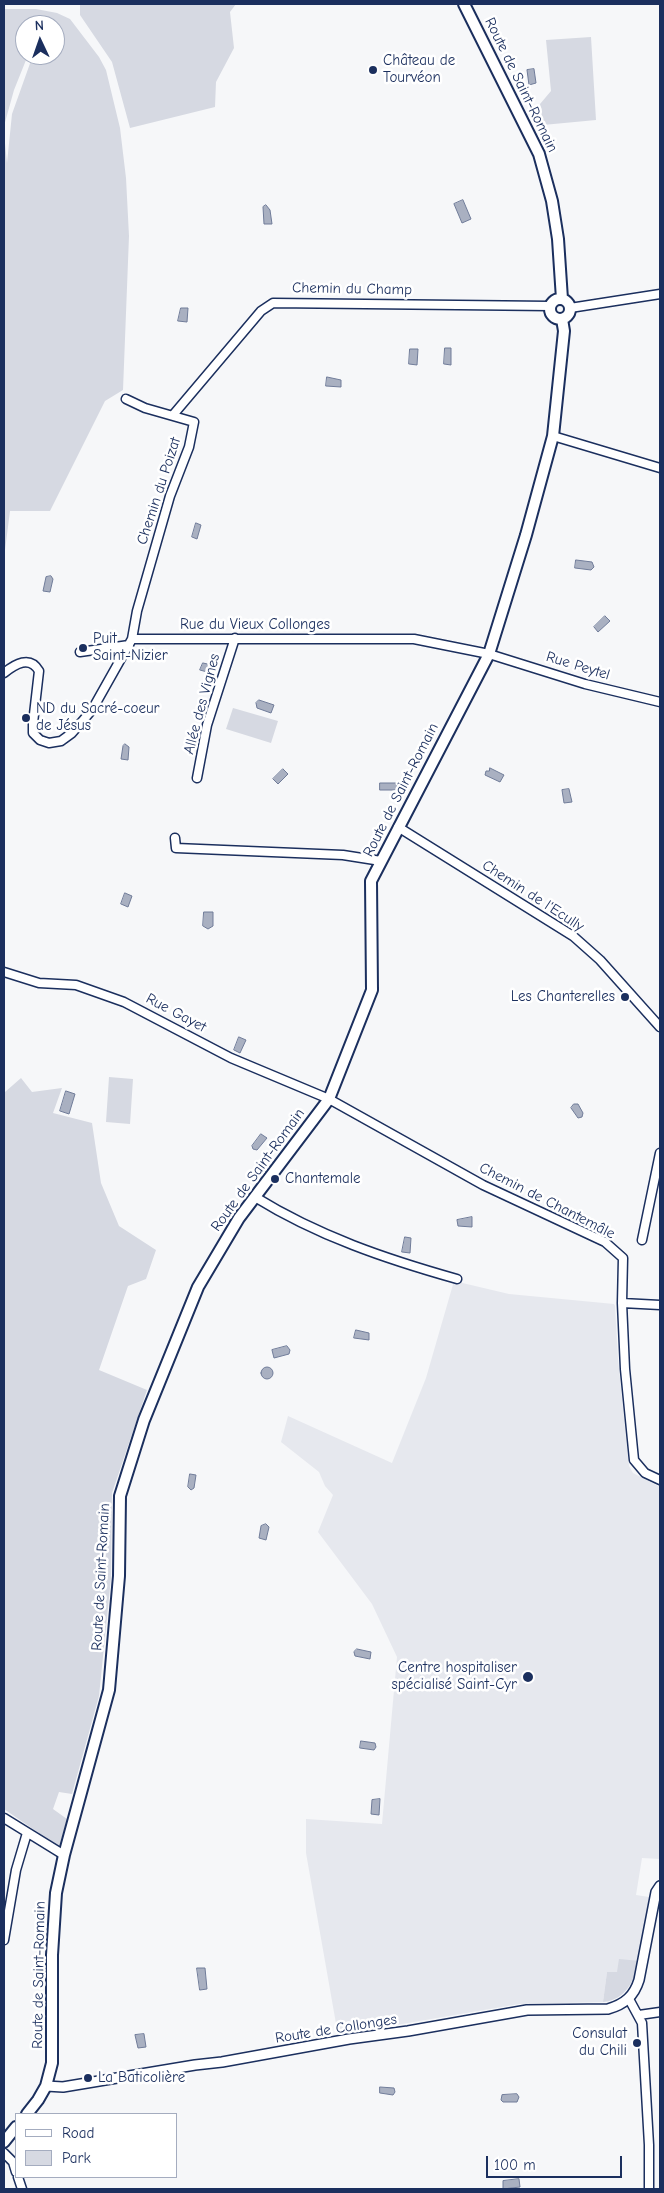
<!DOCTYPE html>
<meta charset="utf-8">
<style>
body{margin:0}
#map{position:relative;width:664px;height:2193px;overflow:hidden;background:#f6f7f9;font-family:"Comic Neue",sans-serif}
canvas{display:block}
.frame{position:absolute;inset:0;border:5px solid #1b2f5e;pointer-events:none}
.legend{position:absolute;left:15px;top:2113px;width:162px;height:65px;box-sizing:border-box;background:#fff;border:1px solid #a4acbf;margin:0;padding:6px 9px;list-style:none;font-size:15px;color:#1b2f5e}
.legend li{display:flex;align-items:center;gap:10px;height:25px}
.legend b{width:25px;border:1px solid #a4acbf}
.north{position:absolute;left:15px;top:15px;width:50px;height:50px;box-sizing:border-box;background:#fff;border:1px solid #a4acbf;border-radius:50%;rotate:357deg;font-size:14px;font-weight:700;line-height:20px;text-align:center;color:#1b2f5e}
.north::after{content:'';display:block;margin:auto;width:18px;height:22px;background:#1b2f5e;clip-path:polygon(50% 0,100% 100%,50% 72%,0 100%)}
.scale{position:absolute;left:486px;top:2156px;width:136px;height:22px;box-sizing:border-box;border:2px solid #1b2f5e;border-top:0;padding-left:6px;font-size:15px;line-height:18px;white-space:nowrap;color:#1b2f5e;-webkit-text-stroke:4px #fff;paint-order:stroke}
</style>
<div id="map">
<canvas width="664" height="2193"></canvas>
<div class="frame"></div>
<ul class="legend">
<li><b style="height:6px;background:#fff"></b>Road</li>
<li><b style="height:14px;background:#d6d9e2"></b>Park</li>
</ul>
<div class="north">N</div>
<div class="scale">100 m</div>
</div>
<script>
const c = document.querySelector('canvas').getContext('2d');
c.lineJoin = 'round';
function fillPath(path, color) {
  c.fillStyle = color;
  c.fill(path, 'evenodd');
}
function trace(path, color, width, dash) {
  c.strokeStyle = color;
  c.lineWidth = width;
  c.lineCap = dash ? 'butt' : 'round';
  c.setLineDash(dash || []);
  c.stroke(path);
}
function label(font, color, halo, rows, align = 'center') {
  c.font = font + ' "Comic Neue",sans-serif';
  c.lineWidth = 5;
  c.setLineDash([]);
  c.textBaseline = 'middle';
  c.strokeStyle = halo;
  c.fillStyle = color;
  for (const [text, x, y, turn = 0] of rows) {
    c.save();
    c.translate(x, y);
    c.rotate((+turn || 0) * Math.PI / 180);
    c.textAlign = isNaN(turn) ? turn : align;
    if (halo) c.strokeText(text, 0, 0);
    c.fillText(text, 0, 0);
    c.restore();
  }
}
fillPath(new Path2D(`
 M454,1281L509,1294L614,1304L615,1306L618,1359L629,1466L633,1473L660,1487V1859L642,1858L636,1895L649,1897L646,1917L648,1918L640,1961L617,1972H607L603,2002L519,2004L338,2035L306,1853V1819L382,1824L397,1657L372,1604L318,1532L333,1495L325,1486L319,1472L281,1442L288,1416L392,1463L426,1378Z`), '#e6e8ee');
fillPath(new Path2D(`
 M80,4H236L230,12L234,48L216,82L215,107L130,128L112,62L80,15Z
 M4,9H36L57,13L70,19L99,57L106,70L120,128L126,178L129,236L123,390L105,401L50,511H10L4,558V133L7,163L12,114L33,55H55V25H25V55H28L14,90L4,126Z
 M591,37L596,120L543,125L540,104L551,91L546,40Z
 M233,708L278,721L271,743L226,729Z
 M109,1077L133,1079L130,1124L106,1122Z
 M21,1078L32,1092L62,1088L53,1113L92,1123L101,1183L119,1226L156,1250L146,1279L128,1286L99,1370L147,1390L112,1493L111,1578L99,1696L72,1794L59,1792L53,1809L67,1819L59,1847L4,1809V1096L5,1092Z
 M619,1959L640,1961C634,1980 626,2000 603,2002L607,1972H617Z`), '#d6d9e2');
const water = new Path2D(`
 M534,69L536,83L529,85L527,70Z
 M463,200L471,219L462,223L454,204Z
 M266,205L270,210L272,224H264L263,207Z
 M181,308H188L187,322L178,321Z
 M445,348H451V365L444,364Z
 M410,349H418L417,365L409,364Z
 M327,377L341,380V387L326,386Z
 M196,523L201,525L197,539L192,537Z
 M576,560L592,562L594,567L591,570L575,568Z
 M51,576L53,579L50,592L43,591L46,577Z
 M605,616L610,621L598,632L594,627Z
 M203,663L216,666L214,674L200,670Z
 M259,700L274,705L271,713L257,708L256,703Z
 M125,744L129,747L128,760L121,759L123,746Z
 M490,768L504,775L500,782L485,775L486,771H489Z
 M283,769L288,774L278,784L273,779Z
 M380,783H397V790H380Z
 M569,789L572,802L564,803L562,790Z
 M125,893L132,896L128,907L121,904Z
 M204,912H213V926L208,929L203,926Z
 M239,1037L246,1040L240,1053L234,1050Z
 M66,1091L75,1094L69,1114L60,1111Z
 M574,1104H578L583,1113L582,1117L578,1118L571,1108Z
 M261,1134L267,1138L257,1150L253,1149L252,1146Z
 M472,1217V1227L458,1226L457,1220Z
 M405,1237L411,1238L410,1253L402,1252Z
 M356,1330L369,1333V1340L354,1338Z
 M287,1346L290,1350L289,1354L274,1358L272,1350Z
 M261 1373a6 6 0 1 1 12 0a6 6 0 1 1-12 0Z
 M190,1474L196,1475L194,1488L191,1490L188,1487Z
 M266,1524L269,1527L266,1540L259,1538L261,1526Z
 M357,1649L371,1652L370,1659L355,1656L354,1652Z
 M361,1741L375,1743L376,1747L374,1750L360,1748Z
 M380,1799L379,1815L371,1814L372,1800Z
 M197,1968H205L207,1989L200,1990Z
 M144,2034L146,2047L138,2048L135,2035Z
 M380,2087L394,2088L395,2092L393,2095L380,2093Z
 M517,2094L519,2097L517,2102H503L501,2100L502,2095Z
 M519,2179L520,2187L503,2189V2181Z`);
fillPath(water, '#a9b0c1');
trace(water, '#707c99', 1);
const minor = new Path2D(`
 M570,308L660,294
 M173,415L261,311L273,303L550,306
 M553,436L660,468
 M132,639H414L489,654L585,684L660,702
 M80,652L129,645
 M4,673C15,664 30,655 39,671L33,723V733L40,740L49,743L61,741L72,733L92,710L132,639L137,611L170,496L189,447L194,422L145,408L126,399
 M197,778L207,725L235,638
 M398,827L573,936L600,960L660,1027
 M175,838L176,848L343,855L381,861
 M4,972L39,983L76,985L124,1002L231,1058L329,1099L483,1185L605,1242L623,1258L622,1303L625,1369L634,1460L645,1473L660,1480
 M255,1197C318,1236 386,1259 457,1279
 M642,1240L660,1153
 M622,1303L660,1305
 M4,1818L64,1855
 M4,1940L16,1870L27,1833
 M629,1999L642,2023L649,2145V2189
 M639,2015L660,2012
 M4,2153L13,2162L16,2172
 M18,2177L22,2189`);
const tertiary = new Path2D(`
 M46,2086L63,2087L195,2065L222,2062L349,2039L408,2031L527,2010L608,2009C625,2004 634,1996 639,1980L656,1892L660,1886`);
const secondary = new Path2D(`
 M464,4L539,154L552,201L558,239L562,299
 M550 309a10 10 0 1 1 20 0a10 10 0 1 1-20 0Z
 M27,2114L38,2100L46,2086L52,2063V1955L56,1893L64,1855L109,1690L119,1576L120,1496L144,1420L198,1287L239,1218L329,1099L372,990L371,881L489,654L526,535L553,436L564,331L562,319
 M4,2142L16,2127`);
trace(minor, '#1b2f5e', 11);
trace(tertiary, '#1b2f5e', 12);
trace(secondary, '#1b2f5e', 14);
trace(minor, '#fff', 8);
trace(tertiary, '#fff', 9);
trace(secondary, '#fff', 10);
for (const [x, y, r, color] of [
 [373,70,5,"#1b2f5e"],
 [83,648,5,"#1b2f5e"],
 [26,718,5,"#1b2f5e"],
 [625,997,5,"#1b2f5e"],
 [275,1179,5,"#1b2f5e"],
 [528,1677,6,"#1b2f5e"],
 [637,2043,5,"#1b2f5e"],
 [88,2078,5,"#1b2f5e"]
]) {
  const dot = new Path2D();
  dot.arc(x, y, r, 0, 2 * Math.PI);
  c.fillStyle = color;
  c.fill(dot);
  trace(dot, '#fff', 2);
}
label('15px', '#1b2f5e', '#fff', [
 ["Château de",383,61],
 ["Tourvéon",383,78],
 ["Puit",93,639],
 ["Saint-Nizier",93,656],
 ["ND du Sacré-coeur",36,709],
 ["de Jésus",36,726],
 ["Les Chanterelles",615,997,"right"],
 ["Chantemale",285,1179],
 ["Centre hospitaliser",517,1668,"right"],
 ["spécialisé Saint-Cyr",517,1685,"right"],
 ["Consulat",627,2034,"right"],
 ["du Chili",627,2051,"right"],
 ["La Baticolière",98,2078]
], 'left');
label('15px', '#1b2f5e', '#fff', [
 ["Route de Saint-Romain",521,85,64],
 ["Chemin du Champ",352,289,1],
 ["Chemin du Poizat",159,491,-72],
 ["Rue du Vieux Collonges",255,625],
 ["Rue Peytel",578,666,17],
 ["Allée des Vignes",202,704,-75],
 ["Route de Saint-Romain",401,790,-63],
 ["Chemin de l'Ecully",533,896,33],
 ["Rue Gayet",176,1013,28],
 ["Route de Saint-Romain",258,1170,-54],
 ["Chemin de Chantemâle",547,1201,27],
 ["Route de Saint-Romain",101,1577,-87],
 ["Route de Saint-Romain",39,1975,-89],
 ["Route de Collonges",336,2029,-9]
]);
</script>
